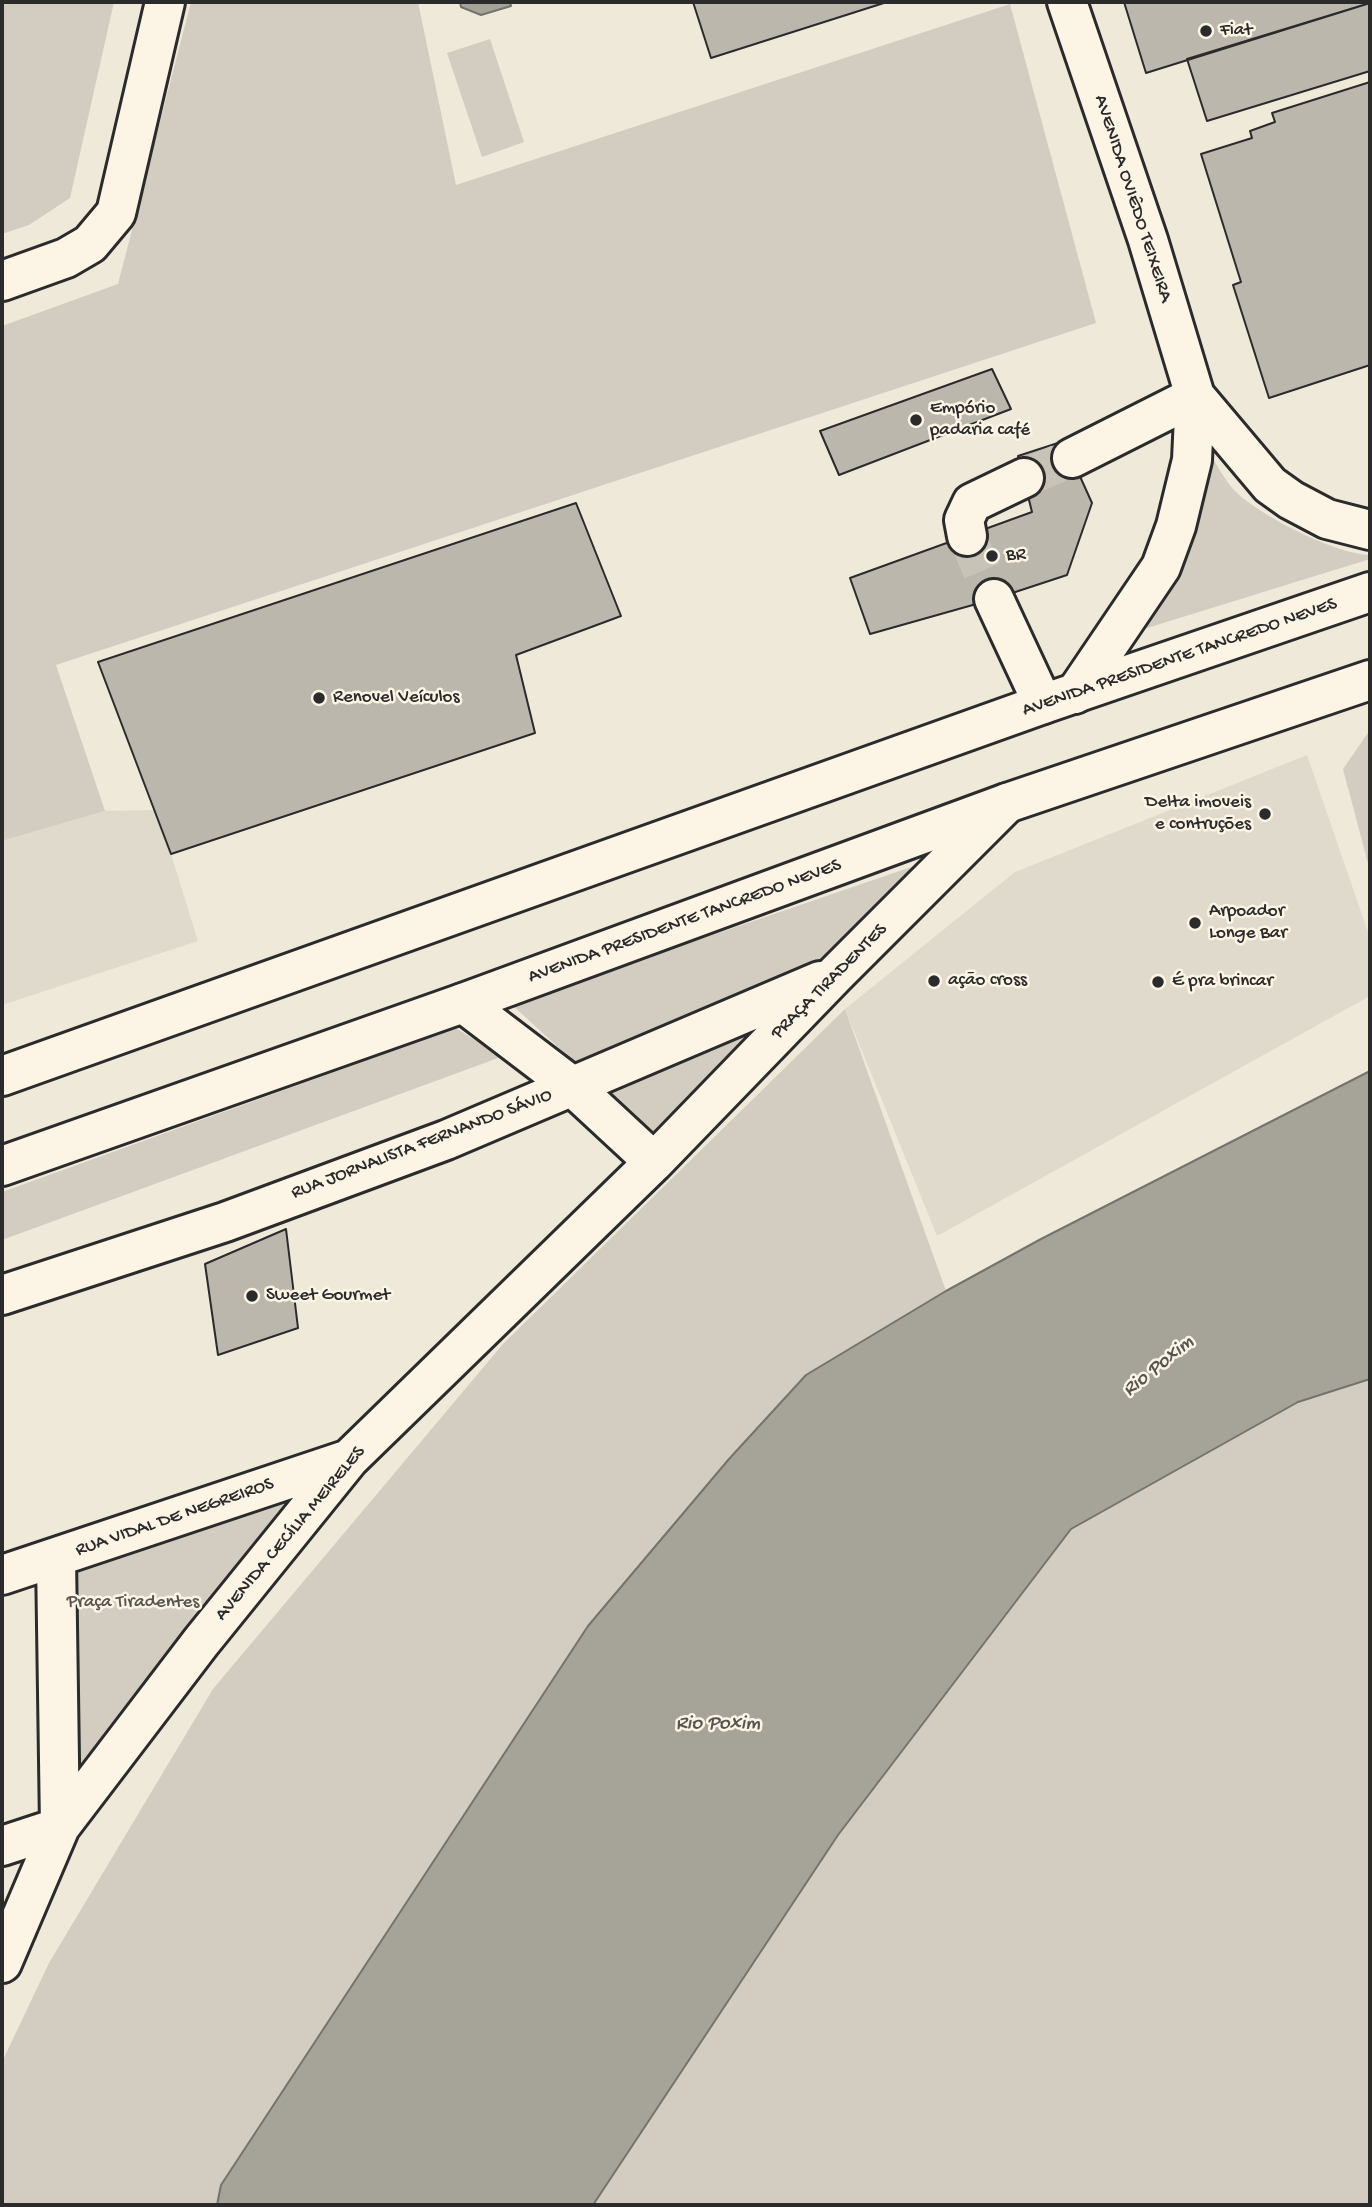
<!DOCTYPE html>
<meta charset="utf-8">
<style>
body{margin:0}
#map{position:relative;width:1372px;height:2207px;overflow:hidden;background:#efe9da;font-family:"Gochi Hand",sans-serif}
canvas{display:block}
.frame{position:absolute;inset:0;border:4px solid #2b2b2b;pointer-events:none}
</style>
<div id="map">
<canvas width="1372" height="2207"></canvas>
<div class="frame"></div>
</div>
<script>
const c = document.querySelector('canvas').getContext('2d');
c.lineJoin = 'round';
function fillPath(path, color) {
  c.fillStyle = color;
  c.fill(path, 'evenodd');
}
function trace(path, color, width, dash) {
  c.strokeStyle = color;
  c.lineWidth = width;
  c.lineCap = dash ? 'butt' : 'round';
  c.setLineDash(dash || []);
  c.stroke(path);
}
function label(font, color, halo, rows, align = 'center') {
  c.font = font + ' "Gochi Hand",sans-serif';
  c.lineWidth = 5;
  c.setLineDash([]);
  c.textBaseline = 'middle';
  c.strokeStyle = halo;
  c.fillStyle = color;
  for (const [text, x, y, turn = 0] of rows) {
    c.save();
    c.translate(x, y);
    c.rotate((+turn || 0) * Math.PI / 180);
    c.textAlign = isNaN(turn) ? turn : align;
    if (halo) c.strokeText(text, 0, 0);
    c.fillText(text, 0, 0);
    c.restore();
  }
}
fillPath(new Path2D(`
 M1307,755L1370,938V996L937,1236L845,1009L1015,872Z
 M154,810L171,854L198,941L2,1005V841L105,811Z`), '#e0dacc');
fillPath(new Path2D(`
 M2,2H114L70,198L29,225L2,234Z
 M191,2H418L456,185L1010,4L1096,323L56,665L105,811L2,841V326L118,284Z
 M490,39L524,142L482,157L447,53Z
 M1206,448C1216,462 1225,482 1237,493C1263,517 1335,554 1370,555V559L1131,633Z
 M1370,730V871L1343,769Z
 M923,863L833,955L581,1068L511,1004Z
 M784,1002L652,1136L611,1092Z
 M845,1009L946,1291L806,1375L729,1459L588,1626L221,2185L217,2205H2V2062L49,1963L213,1689L503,1344Z
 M456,1028L501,1057L2,1240V1192Z
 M1370,1379V2205H593L838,1835L1071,1529L1298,1402Z
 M332,1451L78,1774L69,1562Z`), '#d2cdc0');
const water = new Path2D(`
 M460,2H510L511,6L481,15L461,7Z
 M1370,1071V1379L1298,1402L1071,1529L838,1835L593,2205H217L221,2185L588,1626L729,1459L806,1375L946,1291L1041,1239Z`);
fillPath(water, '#a6a399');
trace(water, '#75736d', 2);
const building = new Path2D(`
 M693,2H887L711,58Z
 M1124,2H1370V3L1146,73Z
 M1370,3V71L1207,121L1187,59Z
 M1370,82V365L1269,398L1233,285L1241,282L1201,154L1252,138L1250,131L1275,122L1272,113Z
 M992,369L1011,409L839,475L820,431Z
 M1064,441L1092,503L1067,575L994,599L870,634L850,578L1032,512L1018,456Z
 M576,503L621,616L516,655L535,733L171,854L98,662Z
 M286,1229L298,1328L218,1355L205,1264Z`);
fillPath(building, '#bcb7ac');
trace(building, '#2b2b2b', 2);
trace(new Path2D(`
 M1024,478L1072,458
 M967,536L994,599`), '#c8c3b7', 38, [38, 19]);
const minor = new Path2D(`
 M1067,2L1148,240L1195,396L1192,460L1176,526L1161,567L1075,694
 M2,281L66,258L90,244L116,213L165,2
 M1195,396L1270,485L1291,500L1327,519L1370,530
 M1072,458L1195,396
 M967,536L964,520L972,503L1024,478
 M994,599L1043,704
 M463,1003L572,1086L654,1162
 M2,1295L225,1222L446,1140L820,981
 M2,1575L349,1459
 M2,1846L60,1827L56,1558
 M2,1963L60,1827L201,1642L349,1459L654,1162L835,975L1007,803`);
const major = new Path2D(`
 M2,1076L1043,704L1370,592
 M2,1166L463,1003L1007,803L1370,680`);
trace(minor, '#2b2b2b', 44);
trace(major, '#2b2b2b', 44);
trace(minor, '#fcf5e5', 38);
trace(major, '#fcf5e5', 38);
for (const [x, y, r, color] of [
 [1206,31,7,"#2b2b2b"],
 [916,420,7,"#2b2b2b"],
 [992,556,7,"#2b2b2b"],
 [319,698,7,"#2b2b2b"],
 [1265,814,7,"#2b2b2b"],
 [1195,923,7,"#2b2b2b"],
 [934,981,7,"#2b2b2b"],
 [1158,982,7,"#2b2b2b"],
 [252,1296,7,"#2b2b2b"]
]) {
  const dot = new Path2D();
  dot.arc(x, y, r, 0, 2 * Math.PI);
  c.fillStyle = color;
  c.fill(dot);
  trace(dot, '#fcf5e5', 2.5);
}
label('19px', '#2b2b2b', '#fcf5e5', [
 ["Fiat",1220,31],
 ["Empório",930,409],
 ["padaria café",930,431],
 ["BR",1006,556],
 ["Renovel Veículos",333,698],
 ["Delta imoveis",1251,803,"right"],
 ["e contruções",1251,825,"right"],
 ["Arpoador",1209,912],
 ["Longe Bar",1209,934],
 ["ação cross",948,981],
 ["É pra brincar",1172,982],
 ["Sweet Gourmet",266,1296]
], 'left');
label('19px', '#2b2b2b', '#fcf5e5', [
 ["AVENIDA OVIÊDO TEIXEIRA",1132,199,72],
 ["AVENIDA PRESIDENTE TANCREDO NEVES",1180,658,-19],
 ["AVENIDA PRESIDENTE TANCREDO NEVES",685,922,-20],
 ["PRAÇA TIRADENTES",830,982,-45],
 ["RUA JORNALISTA FERNANDO SÁVIO",422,1145,-21],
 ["RUA VIDAL DE NEGREIROS",175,1518,-19],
 ["AVENIDA CECÍLIA MEIRELES",291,1534,-50]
]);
label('19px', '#555450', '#fcf5e5', [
 ["Praça Tiradentes",133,1603]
]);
label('italic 21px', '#565552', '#fcf5e5', [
 ["Rio Poxim",1159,1367,-39],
 ["Rio Poxim",718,1725]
]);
</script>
